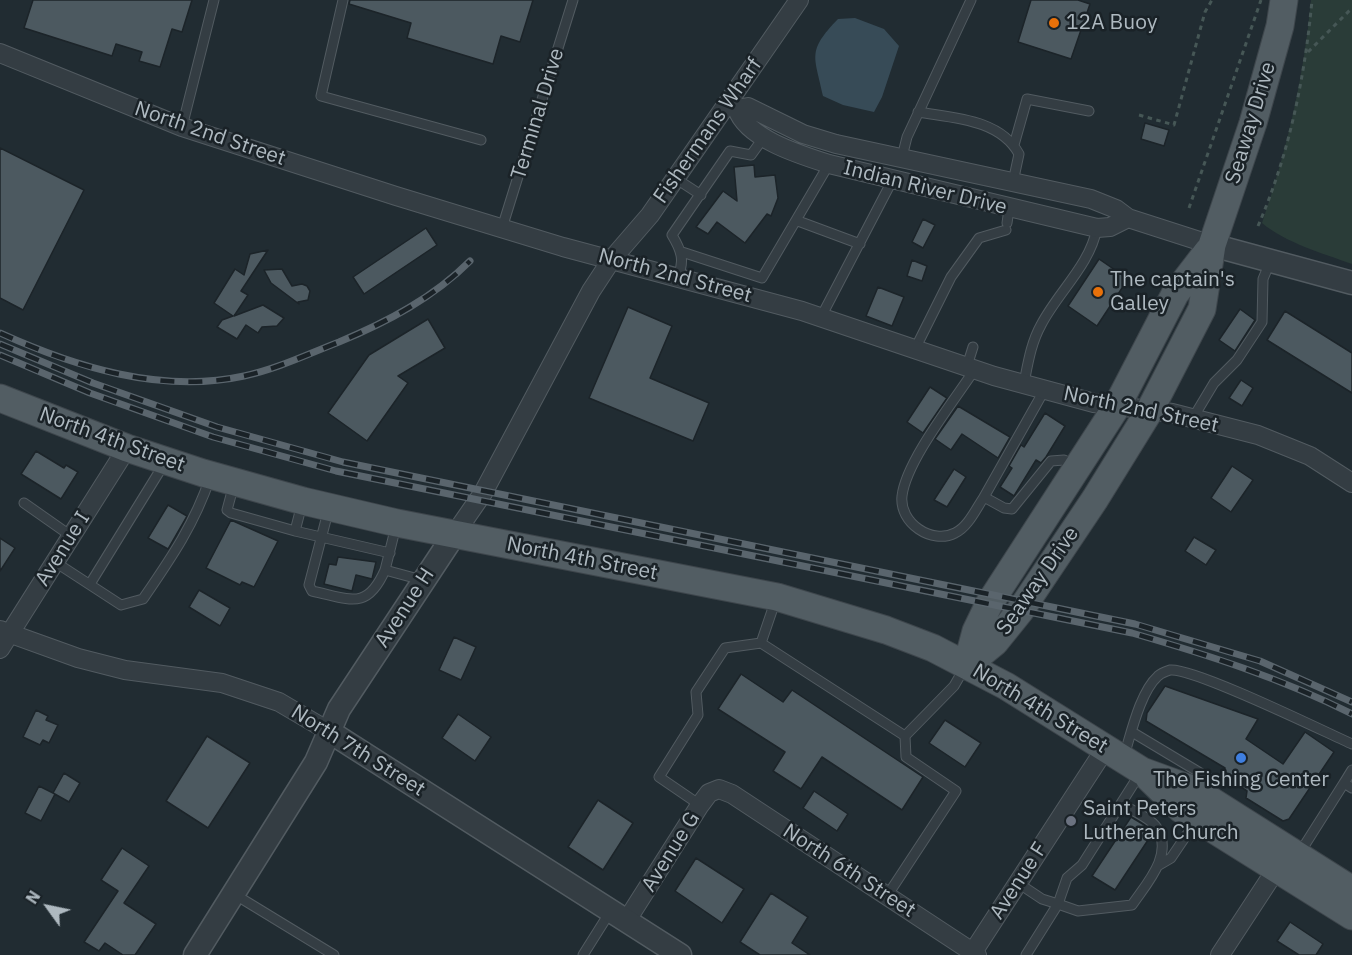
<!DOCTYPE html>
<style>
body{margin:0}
#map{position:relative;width:1352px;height:955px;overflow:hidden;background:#212c32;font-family:"IBM Plex Sans",sans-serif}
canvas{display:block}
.north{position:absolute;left:18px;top:877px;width:60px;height:60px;-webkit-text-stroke:4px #1a2227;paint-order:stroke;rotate:303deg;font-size:16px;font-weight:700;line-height:24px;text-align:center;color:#aeb9c0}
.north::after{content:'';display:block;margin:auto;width:21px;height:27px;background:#aeb9c0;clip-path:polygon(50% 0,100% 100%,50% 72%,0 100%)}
</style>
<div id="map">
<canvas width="1352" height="955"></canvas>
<div class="north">N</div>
</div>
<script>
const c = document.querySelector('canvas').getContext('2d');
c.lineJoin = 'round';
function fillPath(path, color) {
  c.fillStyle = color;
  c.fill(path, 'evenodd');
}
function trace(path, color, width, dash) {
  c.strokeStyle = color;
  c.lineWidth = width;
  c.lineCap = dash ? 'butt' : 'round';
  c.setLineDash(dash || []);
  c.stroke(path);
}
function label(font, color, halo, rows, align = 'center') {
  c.font = font + ' "IBM Plex Sans",sans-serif';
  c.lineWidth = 5;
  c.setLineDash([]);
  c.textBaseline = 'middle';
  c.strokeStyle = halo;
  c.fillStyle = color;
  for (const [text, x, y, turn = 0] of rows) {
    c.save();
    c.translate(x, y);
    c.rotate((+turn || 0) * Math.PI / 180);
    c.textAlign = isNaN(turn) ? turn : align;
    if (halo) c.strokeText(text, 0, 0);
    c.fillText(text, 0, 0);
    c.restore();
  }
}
fillPath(new Path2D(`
 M1311,0H1352V264C1322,253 1286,243 1262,223C1287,150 1304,77 1311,0Z`), '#2a3c38');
fillPath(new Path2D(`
 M855,18L884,29L899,46L882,97L874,112L843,105L823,96C815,56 806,52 838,19Z`), '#374b57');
const building = new Path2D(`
 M33,0H192L182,32L172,29L160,67L139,61L142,52L116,44L112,56L24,28Z
 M350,0H533L520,42L501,36L493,64L407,38L411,23L349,4Z
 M1031,0H1078L1090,4L1071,59L1018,42Z
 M1145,123L1169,130L1164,146L1141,139Z
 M0,148L84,190L23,310L0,298Z
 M754,165L755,177L775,175L778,198L771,216L767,214L745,243L717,222L708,234L696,227L723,191L737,201L734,167Z
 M923,219L935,225L923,248L912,242Z
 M426,228L437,245L364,294L353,277Z
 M268,250L241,291L248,295L234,316L263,305L284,318L277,326L262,327L258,333L246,325L237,339L217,327L222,320L233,316L214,303L235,269L244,275L250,254Z
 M1099,259L1128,279L1097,326L1068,306Z
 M912,260L927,266L922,281L907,276Z
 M282,269L292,286L302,284L307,286L310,291L308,300L298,302L299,304L271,283L264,270Z
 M878,287L904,297L892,326L866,316Z
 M628,307L672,326L650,378L709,403L693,441L589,398Z
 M1240,309L1255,320L1235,351L1219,340Z
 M1285,311L1352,353V393L1267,340Z
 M428,319L445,348L398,376L408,383L367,441L328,413L369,355Z
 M1241,380L1253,388L1242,406L1229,398Z
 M930,387L947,398L923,433L907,422Z
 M958,406L1010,437L998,458L962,434L951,450L935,439Z
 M1045,413L1065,426L1046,457L1041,463L1036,460L1014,496L1000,487L1012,468L1009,466L1021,445L1024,447Z
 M36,451L64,468L66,465L78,472L61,499L21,474Z
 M1232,466L1253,480L1231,512L1211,498Z
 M954,469L966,477L947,507L934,500Z
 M168,505L187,516L168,549L148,538Z
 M231,520L278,541L254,587L242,582L240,585L206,568Z
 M1194,537L1216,550L1206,565L1185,551Z
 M0,538L15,548L0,571Z
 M338,557L376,562L372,579L356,575L352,591L324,584L329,564L336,565Z
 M199,590L230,608L220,626L189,607Z
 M454,637L476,647L461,680L439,670Z
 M741,674L783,702L792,690L923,777L902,810L822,757L801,789L773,771L785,752L718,709Z
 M1165,686L1258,719L1246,739L1283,764L1305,732L1334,752L1289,819L1283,821L1246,798L1247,791L1224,776L1225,768L1146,721L1147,713Z
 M36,710L48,716L46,720L58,725L49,743L43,740L40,745L23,737Z
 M458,714L491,737L475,761L442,738Z
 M945,720L981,743L965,767L929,743Z
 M207,736L250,763L208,828L166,801Z
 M64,773L80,783L69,802L53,793Z
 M39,786L55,794L41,821L25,813Z
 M814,791L848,814L837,831L803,808Z
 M598,800L633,823L603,870L568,847Z
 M1131,817L1146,826L1152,834L1115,890L1092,876Z
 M122,848L149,866L124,903L156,924L135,955H123L105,943L99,951L84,942L118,891L101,880Z
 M696,858L744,889L722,923L675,891Z
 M771,893L808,917L792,943L810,955H760L740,942Z
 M1290,922L1323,944L1316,955H1299L1277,941Z`);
fillPath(building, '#4c5960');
trace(building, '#1c2429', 1.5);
const service = new Path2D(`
 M343,0L321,96L481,140
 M918,112C953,118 1000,119 1019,154L1013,182
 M182,127L214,0
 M1014,145L1027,99L1089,111
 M902,157L907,137L971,0
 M675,178L701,195
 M798,221L860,244
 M1007,223L1009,209
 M502,228L573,0
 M682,252L762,278L829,164
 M678,276C685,260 681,250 672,235L730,151L751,155L764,137
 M821,317L892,181
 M915,349L951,277L979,238L1006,230
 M967,366L973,347
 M975,369C954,401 906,461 902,496C899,523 932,545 955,533C968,527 976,509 984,497
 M1024,383C1028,363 1031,343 1041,325C1058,292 1090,265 1097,228
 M1045,389L984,497L1004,508L1012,509L1051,461L1064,460L1076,467
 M1193,418L1214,383L1237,360L1262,322L1263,279L1270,262
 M234,484L227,510L231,513L295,531L390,553
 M24,503L71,536
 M329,508L309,585L312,591C350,599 367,611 385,570L422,580
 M295,531L302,504
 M55,562L121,605L143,599C171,558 194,525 210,478
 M385,570L396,526
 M90,584L164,464
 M776,599L761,643L905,736L954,686L965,667
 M1132,732L1207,777L1209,787L1206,792
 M1124,756C1131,734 1140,692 1158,676C1160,674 1167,671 1170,670C1193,667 1323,731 1352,744
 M1344,783L1352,770
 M1121,804C1131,810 1151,818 1157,828C1174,855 1146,884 1132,905L1078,911L1058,904L1067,878L1082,865L1141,772
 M700,805L659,777L698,715L696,692L725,648L761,643
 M1299,854L1344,783L1352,788
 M1159,865L1171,858L1196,821
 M1018,883L1042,899L1058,904L1026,955
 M234,894L334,955
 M887,896L956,791L906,757L905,736
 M583,955L610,912`);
const minor = new Path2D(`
 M0,53L182,127L396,196L563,247L802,311L994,376L1094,403L1172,413L1258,435L1310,456L1352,483
 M728,104L737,109L748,107L803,134L836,144L1091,199L1116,209L1128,218L1212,245
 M737,109C747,139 801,155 829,164L1097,228L1110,227L1128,218
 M454,535L483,493L591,291L612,259L650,215L799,0
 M0,630L78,658L125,670L222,683L279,702L330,732
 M0,649L127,448
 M627,920L700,805L709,793L719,789L732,794L977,955
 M973,952L1105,749
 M1220,955L1277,868`);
const tertiary = new Path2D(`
 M1212,245L1352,283
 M330,732L680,955
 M195,955L316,762L339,709L454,535`);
const primary = new Path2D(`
 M0,398L127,448L203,473L303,501L397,523L777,597L886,630L933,648L1006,686L1142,771L1194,790L1352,890
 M967,665L995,642L1020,611L1095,499L1150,410L1202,309L1212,245L1253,123L1280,26L1284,0
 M967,665L976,631L989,604L1117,406L1175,294L1208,251
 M1149,778L1181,809L1352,916`);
trace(service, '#525b61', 11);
trace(minor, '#525b61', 20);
trace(tertiary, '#525b61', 25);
trace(primary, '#3e464c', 29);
trace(new Path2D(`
 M1308,52L1352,8
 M1139,115L1174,125L1205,12L1212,0
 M1189,208L1261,0
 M1258,226C1289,155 1305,77 1312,0`), '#465756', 3, [4.5, 4.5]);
trace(service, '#343d43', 9);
trace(minor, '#343d43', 18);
trace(tertiary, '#343d43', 22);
trace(primary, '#525d63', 27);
const rail = new Path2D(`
 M0,333C75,367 161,394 244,376C277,369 308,354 339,342C387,322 433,298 470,261
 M0,344L93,383L217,427L343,462L1135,624L1260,661L1352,702
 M0,355L90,393L213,437L336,471L1132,633C1208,655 1281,678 1352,714`);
trace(rail, '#5a656d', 7);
trace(rail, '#1a2227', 4.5, [14]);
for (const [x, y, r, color] of [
 [1054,23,6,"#e8710a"],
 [1098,292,6,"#e8710a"],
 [1241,758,6,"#3f7fe0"],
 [1071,821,6,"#6b7280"]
]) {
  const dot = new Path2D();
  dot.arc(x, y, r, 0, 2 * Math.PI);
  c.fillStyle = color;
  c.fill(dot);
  trace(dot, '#1a2227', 2);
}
label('21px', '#aeb9c0', '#1a2227', [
 ["12A Buoy",1066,23],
 ["The captain's",1110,280],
 ["Galley",1110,304],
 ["The Fishing Center",1241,780,"center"],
 ["Saint Peters",1083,809],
 ["Lutheran Church",1083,833]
], 'left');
label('21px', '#aeb9c0', '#1a2227', [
 ["Terminal Drive",538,114,-73],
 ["Seaway Drive",1251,123,-73],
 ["Fishermans Wharf",708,131,-55],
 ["North 2nd Street",210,134,19],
 ["Indian River Drive",925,188,14],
 ["North 2nd Street",675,276,15],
 ["North 2nd Street",1141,410,12],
 ["North 4th Street",112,440,20],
 ["Avenue I",63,549,-58],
 ["North 4th Street",582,559,11],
 ["Seaway Drive",1038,581,-55],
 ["Avenue H",405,608,-57],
 ["North 4th Street",1040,709,31],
 ["North 7th Street",358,751,32],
 ["Avenue G",671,852,-58],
 ["North 6th Street",849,871,33],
 ["Avenue F",1019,881,-57]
]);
</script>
